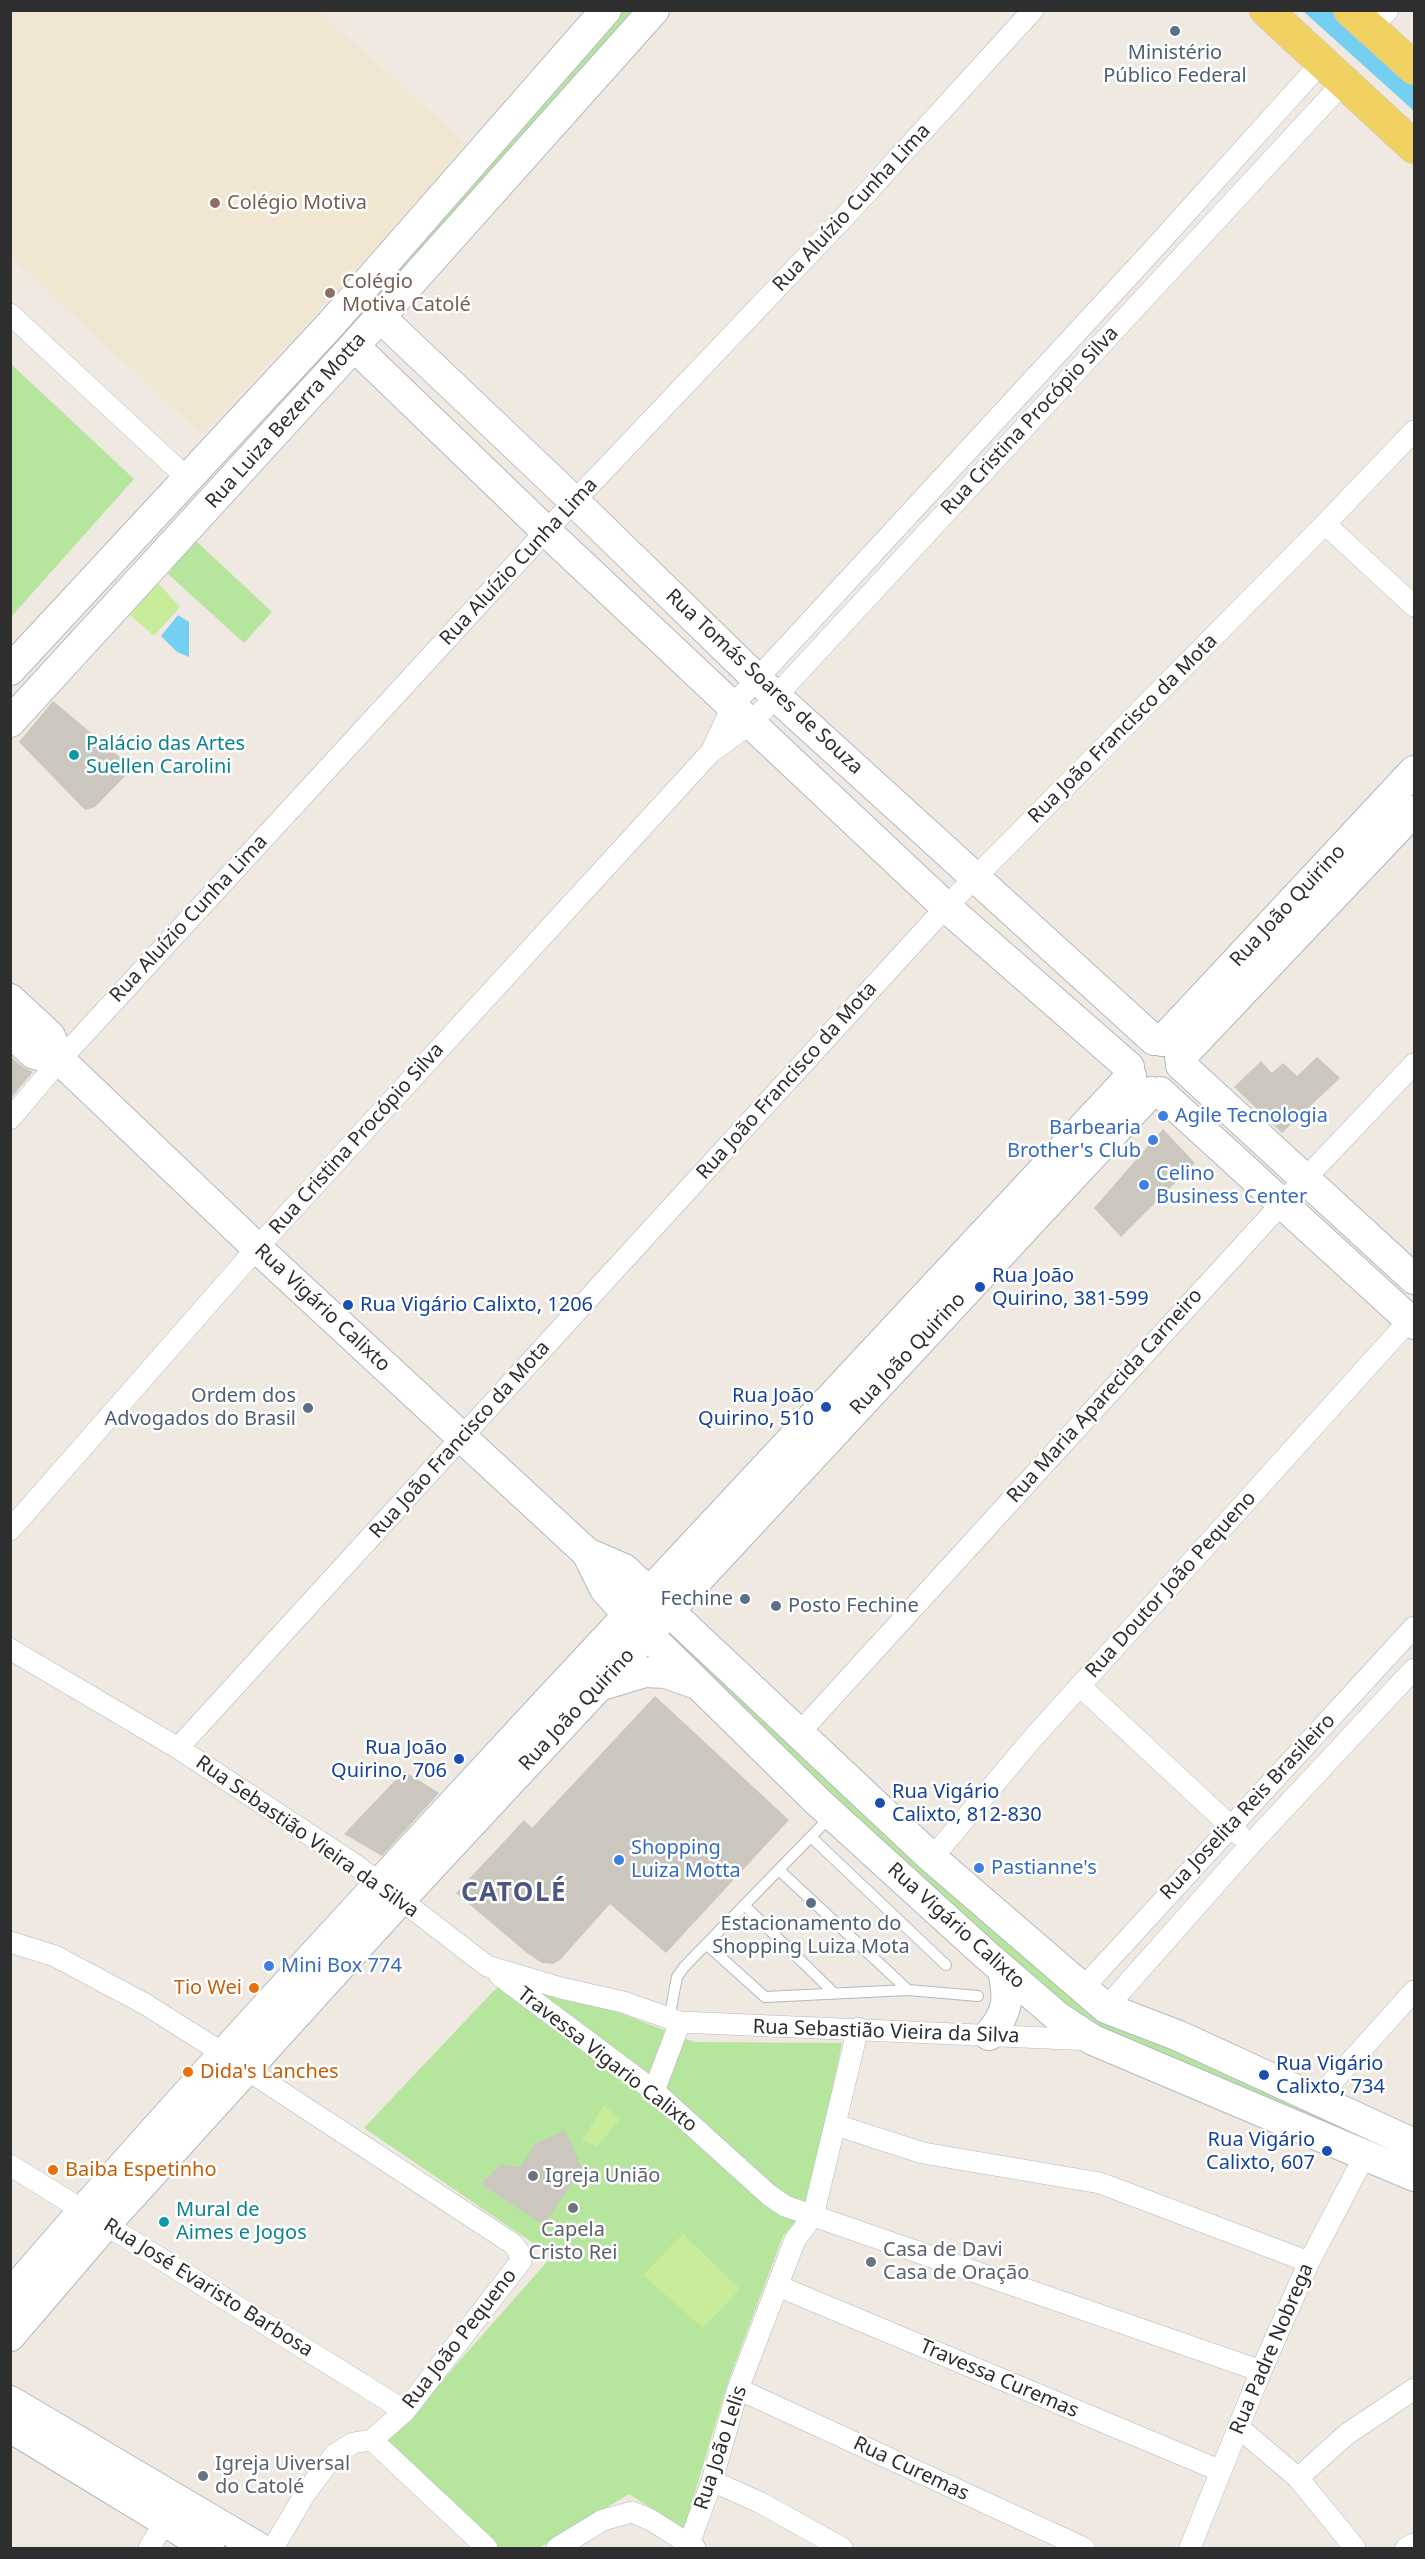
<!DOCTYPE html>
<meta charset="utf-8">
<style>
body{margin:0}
#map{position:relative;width:1425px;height:2559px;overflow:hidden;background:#efe9e1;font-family:"Noto Sans",sans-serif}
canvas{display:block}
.frame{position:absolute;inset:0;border:12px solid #2e2e2e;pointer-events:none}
</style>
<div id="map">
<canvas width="1425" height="2559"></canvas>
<div class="frame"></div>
</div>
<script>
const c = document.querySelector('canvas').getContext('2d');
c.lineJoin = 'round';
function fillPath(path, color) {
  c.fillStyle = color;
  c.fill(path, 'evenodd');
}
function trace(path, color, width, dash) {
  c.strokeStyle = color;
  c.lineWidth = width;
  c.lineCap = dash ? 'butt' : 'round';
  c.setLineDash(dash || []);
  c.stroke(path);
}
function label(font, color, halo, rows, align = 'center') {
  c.font = font + ' "Noto Sans",sans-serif';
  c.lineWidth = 5;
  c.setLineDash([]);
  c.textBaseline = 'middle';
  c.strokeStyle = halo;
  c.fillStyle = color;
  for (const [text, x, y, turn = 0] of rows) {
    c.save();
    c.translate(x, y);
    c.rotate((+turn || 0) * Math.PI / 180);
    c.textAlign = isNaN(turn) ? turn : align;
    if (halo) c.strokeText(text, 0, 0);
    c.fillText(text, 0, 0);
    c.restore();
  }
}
fillPath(new Path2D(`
 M10,11H318L471,148L202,434L11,258Z`), '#f0e6d1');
fillPath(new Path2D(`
 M615,11H648L355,338L337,324Z
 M11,364L134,479L11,617Z
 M195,540L272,612L244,643L168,574Z
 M671,1615L1107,2014L1414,2146V2171L1094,2036L651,1635Z
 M502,1982L565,2000L610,2009L694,2042L842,2043L808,2207L783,2236L728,2382L684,2529L629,2494L539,2548H495L383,2441L412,2415L552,2256L364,2128Z`), '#b6e59e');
fillPath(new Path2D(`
 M157,582L180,607L154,636L130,615Z
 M604,2105L619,2120L597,2147L582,2140Z
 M683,2234L740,2289L703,2328L643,2275Z`), '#c9ec9a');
fillPath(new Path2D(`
 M1303,11H1339L1414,79V111Z
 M178,615L189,622V657L177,652L161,636Z`), '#75cff0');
fillPath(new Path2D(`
 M53,701L133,768L95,807L85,810L19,742Z
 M10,1056L23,1067L33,1072L10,1099Z
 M1317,1057L1340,1078L1282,1133L1234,1087L1261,1061L1272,1073L1283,1063L1297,1076Z
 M1163,1129L1195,1163L1121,1237L1094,1208Z
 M655,1696L789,1820L666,1953L610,1904L560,1960L553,1964L542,1963L527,1953L456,1893L524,1820L532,1828Z
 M404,1771L439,1793L382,1856L344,1834Z
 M565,2130L582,2168L544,2225L481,2184L501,2164L520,2167L535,2144Z`), '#cbc7bf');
const lane = new Path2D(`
 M811,1837L946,1965
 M779,1870L908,1990
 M745,1906L834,1993
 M706,1944L765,1997L908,1990L978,1996
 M669,2019L677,1977L684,1967L832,1815`);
const street = new Path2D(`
 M1370,29L1388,10
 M10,314L188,479
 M1325,524L1414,606
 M712,750L733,705L757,679L1150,253L1321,63
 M10,1119L60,1060L546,531L851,210L1033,10
 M10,1530L257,1248L710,753L752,722L1344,82
 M10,1649L178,1748L357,1866L487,1966L561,1988L623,2002L680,2022L1092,2040
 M1080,1686L1240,1835
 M800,1732L1283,1202L1414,1064
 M178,1748L946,907L1325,524L1414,431
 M932,1858L1033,1738L1414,1315
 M10,1942L55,1956L145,2004L224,2054
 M499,1975L654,2091L769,2195L785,2206L1261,2371
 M1083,1988L1414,1627
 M1106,2008L1251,1844L1414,1669
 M246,2069L513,2244L519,2252L521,2261L405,2411L372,2440L487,2548
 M654,2091L680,2022
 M1316,2100L1414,1991
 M836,2125L923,2153L1100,2183L1309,2262
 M10,2165L405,2411
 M778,2286L1221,2471
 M738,2389L1084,2548
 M1238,2427L1298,2478L1347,2434L1414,2389
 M1298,2478L1355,2548
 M712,2481L761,2503L842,2548
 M689,2544L712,2481L738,2389L795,2240L813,2216L858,2028
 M149,2548L165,2522
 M273,2548L305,2494L334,2455L353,2443L372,2440
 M557,2548L603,2520L632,2512L651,2520L695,2548
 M1190,2548L1261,2371L1309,2262L1365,2155
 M1406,2548L1414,2544`);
const secondary = new Path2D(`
 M380,317L575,502L757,679L1154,1040
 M354,346L546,531L946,907L1129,1067
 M10,670L331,324L606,10
 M10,722L354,346L654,10
 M10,999L50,1036L60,1060L257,1248L587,1553L624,1569L932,1858L1106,2008L1179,2036L1414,2144
 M10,1032L34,1054L60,1060
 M1162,1041L1414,771
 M1180,1058L1414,811
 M1181,1065L1414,1279
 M1160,1092L1414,1324
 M587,1553L605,1589L627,1614L817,1801L985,1954L1058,2017L1093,2040L1414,2176
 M599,1686L645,1672L666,1673L694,1683
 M989,2035C1009,2011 1009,1999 1003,1970
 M10,2295C149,2133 294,1976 439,1819C668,1570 899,1323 1131,1076
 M10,2336L105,2225L401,1899L1151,1092
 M10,2401L259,2548
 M10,2427L209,2548`);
const primary = new Path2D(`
 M1266,10L1414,147
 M1350,10L1414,68`);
trace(lane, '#b4b7c1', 12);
trace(street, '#b4b7c1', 22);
trace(secondary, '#b4b7c1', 32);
trace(primary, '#c9c9c9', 34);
trace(lane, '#fff', 10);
trace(street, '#fff', 21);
trace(secondary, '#fff', 30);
trace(primary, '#f2d163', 33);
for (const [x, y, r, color] of [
 [1175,31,6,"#5c6f8a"],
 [215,203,6,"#8d6e63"],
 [330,293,6,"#8d6e63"],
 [74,755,6,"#0f9aa8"],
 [1163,1116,6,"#3f7fe0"],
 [1153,1140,6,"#3f7fe0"],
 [1144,1185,6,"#3f7fe0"],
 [980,1287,6,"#1a4fb4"],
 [348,1305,6,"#1a4fb4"],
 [826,1407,6,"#1a4fb4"],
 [308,1408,6,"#5c6f8a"],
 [745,1599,6,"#5c6f8a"],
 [776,1606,6,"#5c6f8a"],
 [459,1759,6,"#1a4fb4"],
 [880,1803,6,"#1a4fb4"],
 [619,1860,6,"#3f7fe0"],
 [979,1868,6,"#3f7fe0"],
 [811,1903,6,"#5c6f8a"],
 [269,1966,6,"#3f7fe0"],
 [254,1988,6,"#e8710a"],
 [188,2072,6,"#e8710a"],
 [1264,2075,6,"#1a4fb4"],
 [1327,2151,6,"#1a4fb4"],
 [53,2170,6,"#e8710a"],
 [533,2176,6,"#6b7280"],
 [573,2208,6,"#6b7280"],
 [164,2222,6,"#0f9aa8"],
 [871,2262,6,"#6b7280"],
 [203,2476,6,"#6b7280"]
]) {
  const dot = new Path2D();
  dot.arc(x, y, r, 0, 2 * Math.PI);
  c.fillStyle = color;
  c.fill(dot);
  trace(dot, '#fff', 2);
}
label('20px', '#4e5e75', '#fff', [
 ["Ministério",1175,53],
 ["Público Federal",1175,76],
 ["Ordem dos",296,1396,"right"],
 ["Advogados do Brasil",296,1419,"right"],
 ["Fechine",733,1599,"right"],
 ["Posto Fechine",788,1606,"left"],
 ["Estacionamento do",811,1924],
 ["Shopping Luiza Mota",811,1947]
]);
label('20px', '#785e54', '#fff', [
 ["Colégio Motiva",227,203],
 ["Colégio",342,282],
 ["Motiva Catolé",342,305]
], 'left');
label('20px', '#2e2e2e', '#fff', [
 ["Rua Aluízio Cunha Lima",852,208,-47],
 ["Rua Luiza Bezerra Motta",286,421,-48],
 ["Rua Cristina Procópio Silva",1030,421,-47],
 ["Rua Aluízio Cunha Lima",519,562,-47],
 ["Rua Tomás Soares de Souza",764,682,43],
 ["Rua João Francisco da Mota",1123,729,-45],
 ["Rua João Quirino",1288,906,-47],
 ["Rua Aluízio Cunha Lima",189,919,-47],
 ["Rua João Francisco da Mota",787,1081,-48],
 ["Rua Cristina Procópio Silva",357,1139,-48],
 ["Rua Vigário Calixto",322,1308,43],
 ["Rua João Quirino",908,1354,-47],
 ["Rua Maria Aparecida Carneiro",1105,1396,-48],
 ["Rua João Francisco da Mota",460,1440,-48],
 ["Rua Doutor João Pequeno",1171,1585,-48],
 ["Rua João Quirino",577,1710,-47],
 ["Rua Joselita Reis Brasileiro",1248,1807,-47],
 ["Rua Sebastião Vieira da Silva",307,1837,35],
 ["Rua Vigário Calixto",956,1926,42],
 ["Rua Sebastião Vieira da Silva",886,2032,2],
 ["Travessa Vigario Calixto",607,2060,38],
 ["Rua José Evaristo Barbosa",208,2288,32],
 ["Rua João Pequeno",460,2339,-52],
 ["Rua Padre Nobrega",1272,2349,-67],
 ["Travessa Curemas",999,2379,23],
 ["Rua João Lelis",721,2448,-72],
 ["Rua Curemas",911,2469,25]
]);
label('20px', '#0d838f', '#fff', [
 ["Palácio das Artes",86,744],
 ["Suellen Carolini",86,767],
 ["Mural de",176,2210],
 ["Aimes e Jogos",176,2233]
], 'left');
label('20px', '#366cbe', '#fff', [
 ["Agile Tecnologia",1175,1116],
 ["Barbearia",1141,1128,"right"],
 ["Brother's Club",1141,1151,"right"],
 ["Celino",1156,1174],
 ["Business Center",1156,1197],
 ["Shopping",631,1848],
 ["Luiza Motta",631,1871],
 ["Pastianne's",991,1868],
 ["Mini Box 774",281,1966]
], 'left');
label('20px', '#164399', '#fff', [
 ["Rua João",992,1276],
 ["Quirino, 381-599",992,1299],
 ["Rua Vigário Calixto, 1206",360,1305],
 ["Rua João",814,1396,"right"],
 ["Quirino, 510",814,1419,"right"],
 ["Rua João",447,1748,"right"],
 ["Quirino, 706",447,1771,"right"],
 ["Rua Vigário",892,1792],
 ["Calixto, 812-830",892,1815],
 ["Rua Vigário",1276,2064],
 ["Calixto, 734",1276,2087],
 ["Rua Vigário",1315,2140,"right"],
 ["Calixto, 607",1315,2163,"right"]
], 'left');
label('20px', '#c56008', '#fff', [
 ["Tio Wei",242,1988,"right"],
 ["Dida's Lanches",200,2072],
 ["Baiba Espetinho",65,2170]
], 'left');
label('20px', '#5b616d', '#fff', [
 ["Igreja União",545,2176],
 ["Capela",573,2230,"center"],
 ["Cristo Rei",573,2253,"center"],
 ["Casa de Davi",883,2250],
 ["Casa de Oração",883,2273],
 ["Igreja Uiversal",215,2464],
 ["do Catolé",215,2487]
], 'left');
c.letterSpacing = '1.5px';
label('bold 26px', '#4d5680', '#fff', [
 ["CATOLÉ",514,1894]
]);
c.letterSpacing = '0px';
</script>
